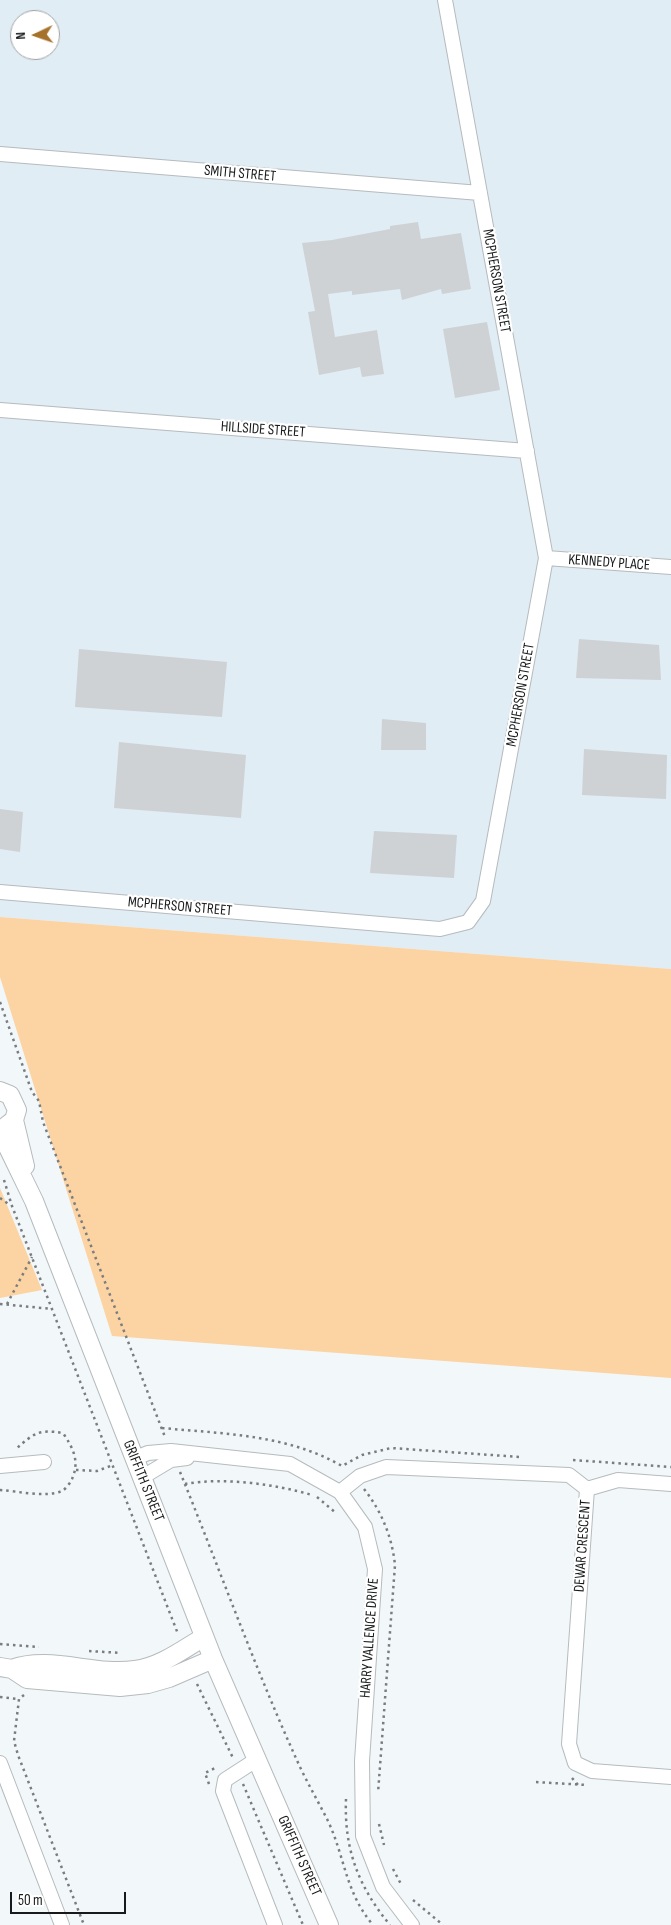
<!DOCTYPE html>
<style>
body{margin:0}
#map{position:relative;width:671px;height:1925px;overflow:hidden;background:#f2f7f9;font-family:"Sofia Sans Condensed",sans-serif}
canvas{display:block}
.north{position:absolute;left:10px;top:10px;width:50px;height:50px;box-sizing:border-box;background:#fff;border:1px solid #a2a3a3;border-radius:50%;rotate:267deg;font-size:14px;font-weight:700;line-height:20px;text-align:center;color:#17191a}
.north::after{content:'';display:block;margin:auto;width:18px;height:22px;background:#a6722b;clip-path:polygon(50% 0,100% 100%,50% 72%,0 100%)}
.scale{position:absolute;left:10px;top:1892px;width:116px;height:22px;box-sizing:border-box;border:2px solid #17191a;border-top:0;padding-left:6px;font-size:15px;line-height:18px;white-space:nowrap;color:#17191a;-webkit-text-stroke:4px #fff;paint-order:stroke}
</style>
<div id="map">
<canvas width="671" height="1925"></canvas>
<div class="north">N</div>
<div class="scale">50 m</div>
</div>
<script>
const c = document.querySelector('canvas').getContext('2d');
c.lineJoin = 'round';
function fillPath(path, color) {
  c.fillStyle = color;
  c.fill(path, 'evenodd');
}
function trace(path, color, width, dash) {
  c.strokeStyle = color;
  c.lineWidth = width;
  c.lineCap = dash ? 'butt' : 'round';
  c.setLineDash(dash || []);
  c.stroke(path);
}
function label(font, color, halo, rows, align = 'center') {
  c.font = font + ' "Sofia Sans Condensed",sans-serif';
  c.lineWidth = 4.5;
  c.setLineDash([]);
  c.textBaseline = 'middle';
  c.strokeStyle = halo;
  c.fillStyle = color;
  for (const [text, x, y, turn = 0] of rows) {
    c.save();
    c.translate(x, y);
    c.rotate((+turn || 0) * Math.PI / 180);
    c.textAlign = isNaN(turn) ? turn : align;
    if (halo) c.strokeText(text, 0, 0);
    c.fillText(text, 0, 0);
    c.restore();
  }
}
fillPath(new Path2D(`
 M0,0H671V969L0,917ZM20,20H50V50H20Z`), '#e0edf4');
fillPath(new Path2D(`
 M0,917L671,969V1378L112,1336L0,977Z
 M0,1188L42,1290L0,1298Z`), '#fcd3a3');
fillPath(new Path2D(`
 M418,222L421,239L461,233L471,289L442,294L441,289L402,300L400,289L352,295V291L328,294L335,337L377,330L384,374L362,377L360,367L319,375L308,312L315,311L302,243L332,240L390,229V226Z
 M487,322L500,390L455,398L443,329Z
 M579,639L659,645L661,680L576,678Z
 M79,649L227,662L222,717L75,707Z
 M382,719L426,723V750H381Z
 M119,742L246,755L241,818L114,808Z
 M584,749L667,755L666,799L582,795Z
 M0,809L23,812L20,852L0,849Z
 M374,831L457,835L454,878L370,873Z`), '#ced2d5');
const minor = new Path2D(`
 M0,154L480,193
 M0,410L527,451
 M546,558L671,567
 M0,892L440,929L468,922L483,901L546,558L445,0
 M133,1459L148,1453L171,1451L290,1464L340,1492L365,1527L375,1569L362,1761L363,1836L383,1887L412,1925
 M0,1466L44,1462
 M141,1478L171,1460L187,1458
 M587,1489L569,1744L575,1763L592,1771L671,1777
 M587,1489L618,1480L671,1484
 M340,1492L360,1476L386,1467L569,1475L587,1489
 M256,1760L225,1780L223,1791L275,1925
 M0,1763L62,1925`);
const tertiary = new Path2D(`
 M0,1091L10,1095L17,1110L14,1120L5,1127
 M14,1120L25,1166
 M0,1131L34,1201L213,1659L329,1925
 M0,1667L12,1669L27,1679L120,1687L148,1684L169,1678L213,1659
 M12,1669C50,1655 94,1676 135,1670C160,1667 182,1650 204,1637`);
trace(minor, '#b6bbbd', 16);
trace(tertiary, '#b6bbbd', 20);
trace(new Path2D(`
 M0,1002L32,1092L39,1101L43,1122L165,1437
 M4,1180L12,1206L178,1634
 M0,1198L10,1205
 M0,1304L53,1309
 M7,1304L32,1257
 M162,1428C224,1434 286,1434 342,1466L362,1455L391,1448L520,1457
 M573,1460L671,1467
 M76,1470L97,1471L113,1465
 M180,1472C220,1570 256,1671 300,1767C309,1786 319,1803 328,1821C345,1857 345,1892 373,1925
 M185,1484C223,1477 275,1484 312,1495
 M364,1489C382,1512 392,1537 395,1565L378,1793
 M0,1490C18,1491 45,1498 62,1491C66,1489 70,1483 72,1479C80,1461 73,1448 63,1433C39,1429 34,1433 16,1449
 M317,1497L336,1513
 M0,1644L39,1647
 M89,1651L121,1653
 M197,1684L233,1758
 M24,1695L19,1699L14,1741L18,1755L84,1925
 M0,1697L18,1699
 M572,1778L578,1785
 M536,1782L587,1785
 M209,1784L205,1773L215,1768
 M243,1784L303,1925
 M346,1799C344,1849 358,1886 390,1925
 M379,1824L384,1845
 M393,1869L402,1886
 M413,1900L443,1925`), '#7a7d7f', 2.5, [2.5, 4]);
trace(minor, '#fff', 14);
trace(tertiary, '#fff', 18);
label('15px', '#17191a', '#fff', [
 ["SMITH STREET",240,174,5],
 ["MCPHERSON STREET",496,281,80],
 ["HILLSIDE STREET",263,430,4],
 ["KENNEDY PLACE",609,563,4],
 ["MCPHERSON STREET",521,695,-80],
 ["MCPHERSON STREET",180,907,5],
 ["GRIFFITH STREET",143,1481,68],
 ["DEWAR CRESCENT",583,1546,-86],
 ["HARRY VALLENCE DRIVE",370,1638,-86],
 ["GRIFFITH STREET",299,1856,66]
]);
</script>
